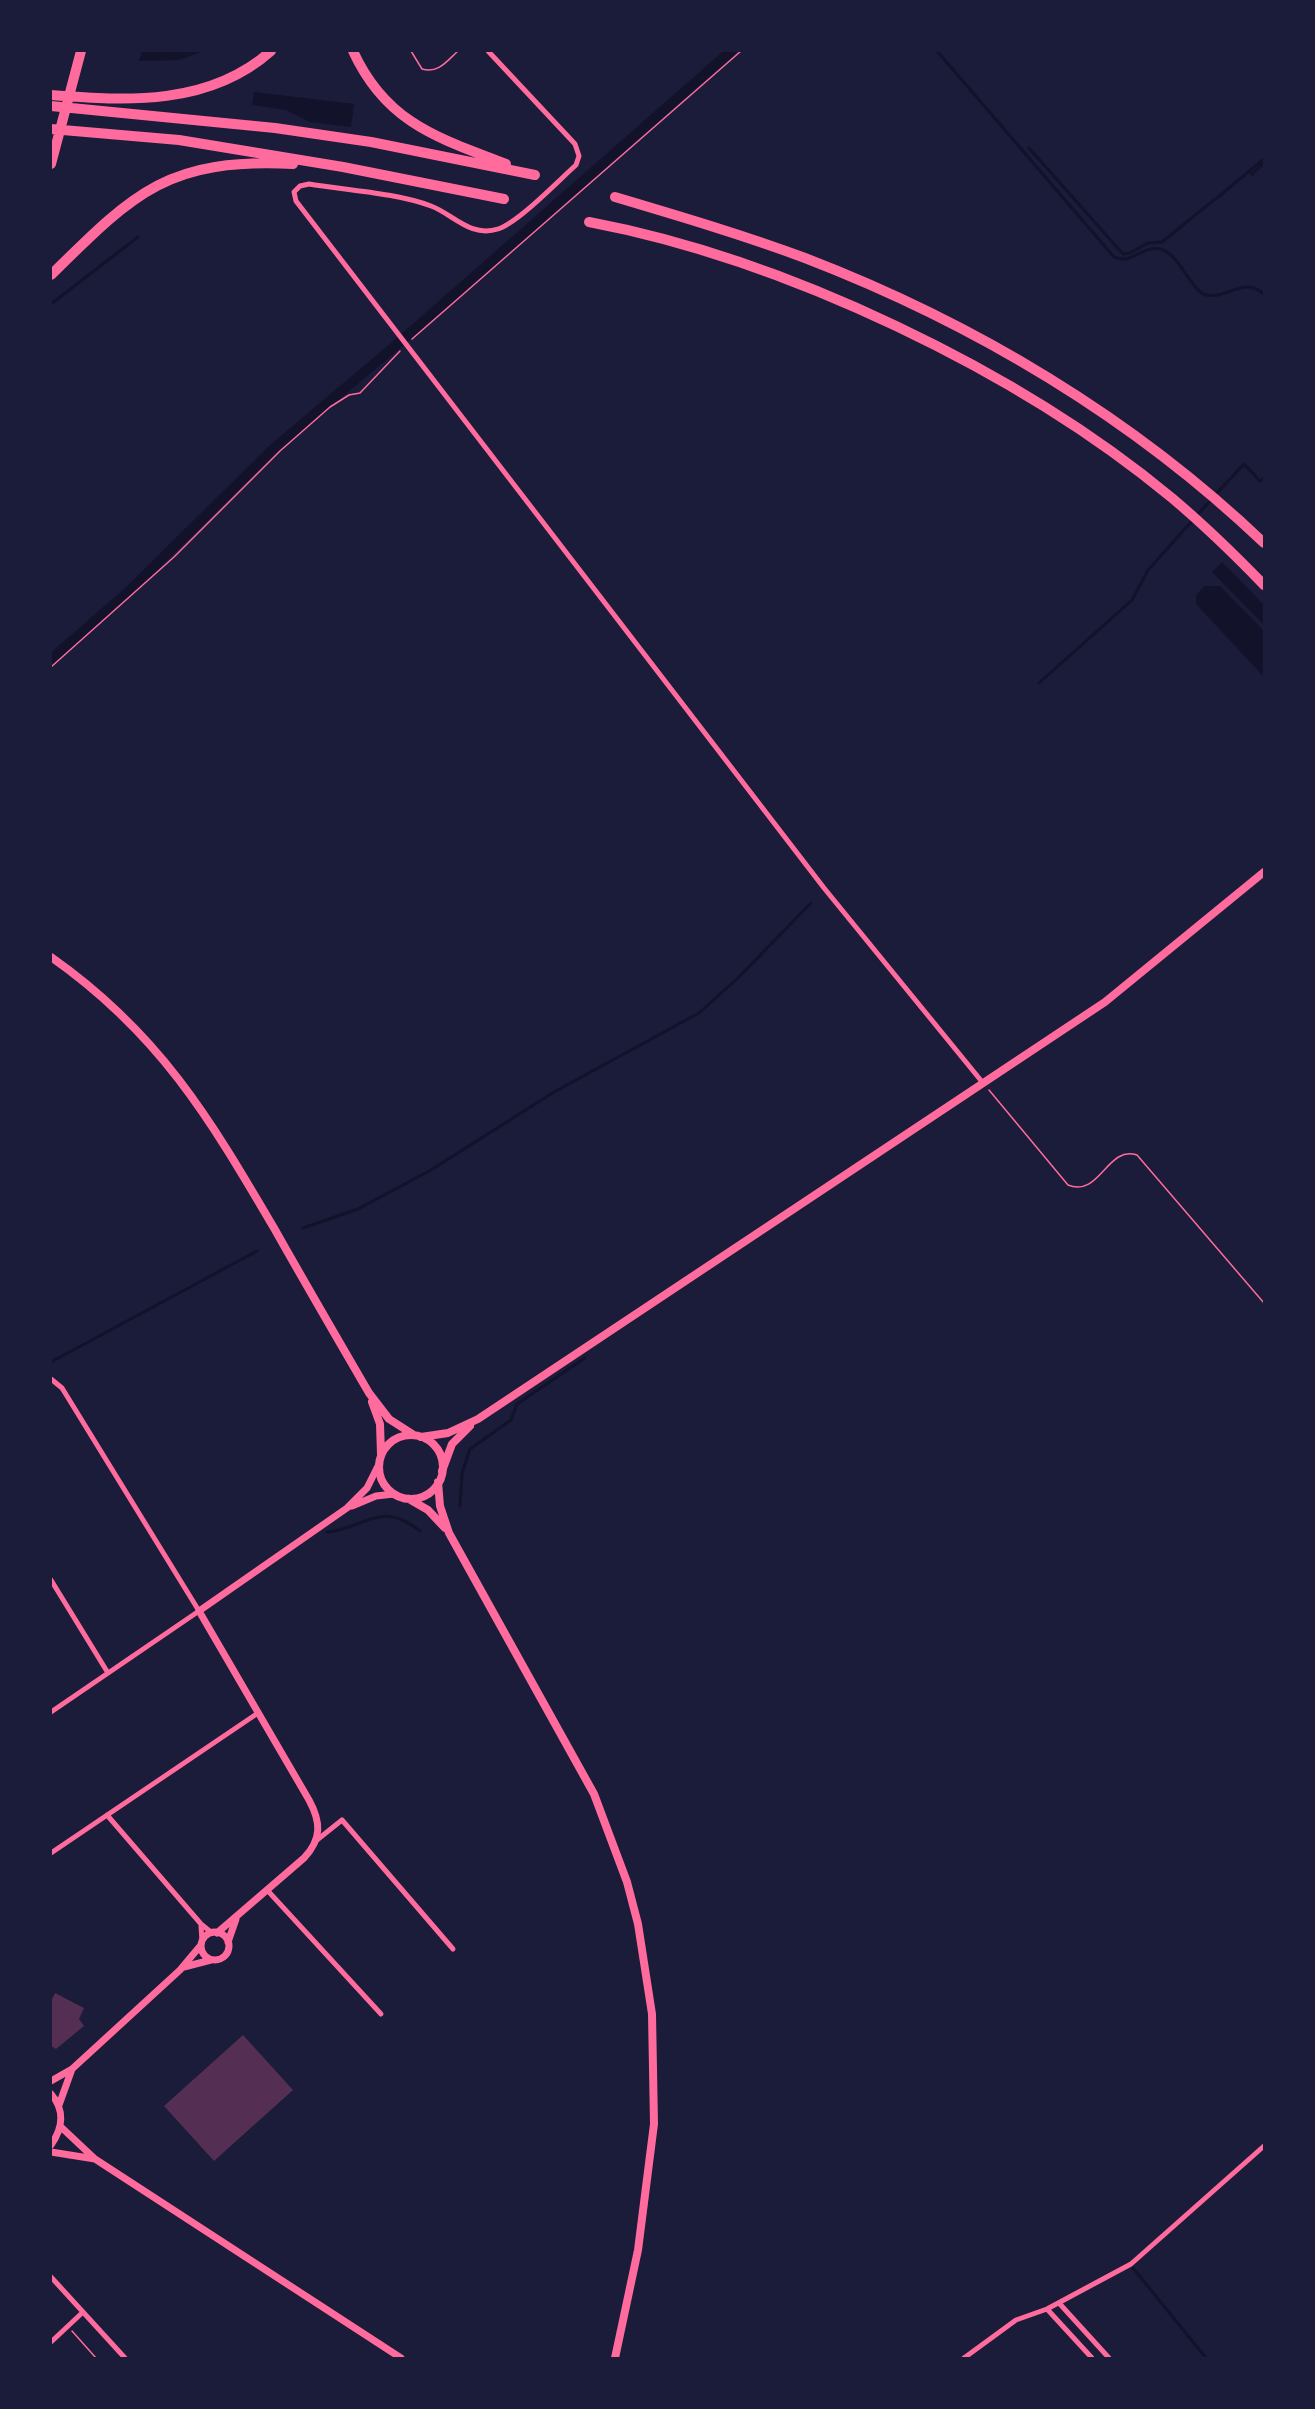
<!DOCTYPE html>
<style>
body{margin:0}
#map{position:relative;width:1315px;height:2409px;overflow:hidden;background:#1b1b3a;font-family:Jost,sans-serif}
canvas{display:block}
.frame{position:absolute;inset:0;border:52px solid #1b1b3a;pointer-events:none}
</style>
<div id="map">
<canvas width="1315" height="2409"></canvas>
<div class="frame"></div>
</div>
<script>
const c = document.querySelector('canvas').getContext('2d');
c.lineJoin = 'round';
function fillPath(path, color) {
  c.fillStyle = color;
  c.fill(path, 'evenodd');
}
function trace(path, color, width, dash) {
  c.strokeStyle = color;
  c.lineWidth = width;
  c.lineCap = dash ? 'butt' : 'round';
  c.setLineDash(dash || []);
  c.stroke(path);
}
fillPath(new Path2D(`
 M142,51H204L179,60L139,61Z
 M254,92L354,104L351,127L310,122L286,110L252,105Z
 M1222,562L1264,605V625L1212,572Z
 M1204,586H1220L1264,631V677L1196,604V596Z`), '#12122b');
trace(new Path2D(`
 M937,51L1114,257C1132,265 1142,245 1160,249C1179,254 1187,283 1203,294C1226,302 1242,275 1264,294
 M1029,148L1123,254L1130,253L1148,243L1162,242L1215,199
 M1252,174L1264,163
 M1217,198L1264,159
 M51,304L138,237
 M1215,495L1244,464L1260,481L1264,478
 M1197,515L1211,500
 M1039,683L1132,600L1148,570L1193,520
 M303,1228L358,1209L431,1170L554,1092L699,1013L738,978L811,903
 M51,1362L257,1251
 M460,1506L462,1473L470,1449L511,1420L517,1404L585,1358
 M327,1532C363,1530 380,1498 420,1531
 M1133,2268L1206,2358`), '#12122b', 3);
trace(new Path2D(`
 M51,659L127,593L274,448L394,347L731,51`), '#12122b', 10);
fillPath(new Path2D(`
 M55,1993L84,2008L79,2019L84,2026L56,2049L51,2046V2001Z
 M243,2035L293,2090L214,2161L164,2106Z`), '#542f53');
trace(new Path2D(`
 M411,51L422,69C438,74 447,61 458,51
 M412,339L741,51
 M51,667L174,557L280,451L330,407L349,395L360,393L400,351
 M989,1090L1068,1185C1100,1198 1107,1145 1137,1155L1264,1303
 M72,2331L96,2358`), '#ff6b9d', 1.5);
trace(new Path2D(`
 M488,51L575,144L579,156L576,165C558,181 519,222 498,229C470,238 453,214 431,206C397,193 346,190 309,184L300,186L294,192L296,201L824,888L983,1083
 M51,1379L62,1388L199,1611L51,1712
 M51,1580L108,1673
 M107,1815L201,1924L212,1933
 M317,1840L342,1820L453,1949
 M51,1853L258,1713
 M268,1891L381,2014
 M201,1926L202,1941
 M51,2277L125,2358
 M1059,2303L1109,2358
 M1047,2309L1092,2358
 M51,2342L83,2312
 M964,2358L1016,2320L1047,2309L1131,2264L1264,2146`), '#ff6b9d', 5);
trace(new Path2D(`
 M352,1506L376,1496L394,1494
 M201 1946a14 14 0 1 1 28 0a14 14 0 1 1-28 0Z
 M217,1933L304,1858C322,1839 321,1822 309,1800L199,1611L347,1508L367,1488L379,1464
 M228,1942L236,1919
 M184,1967L211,1960
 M51,2081L72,2069L180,1970L201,1945
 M51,2094C65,2110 63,2128 51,2145
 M59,2105L72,2069
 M61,2127L95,2159L401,2358
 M51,2152L95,2159`), '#ff6b9d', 7);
trace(new Path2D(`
 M421,1437L448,1433L478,1419L1105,1002L1264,872
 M442,1471L452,1444L470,1426`), '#ff6b9d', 8);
trace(new Path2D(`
 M51,957C159,1033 209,1117 274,1228C305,1283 337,1338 369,1393L389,1419L414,1435
 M372,1402L380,1424L381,1454
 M379 1467a32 32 0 1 1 64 0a32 32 0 1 1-64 0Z
 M438,1482L440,1506L449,1533L594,1794L627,1882L638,1924L652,2014L654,2124L638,2250L615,2358
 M409,1499L428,1510L445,1528`), '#ff6b9d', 8);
trace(new Path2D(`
 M353,51C386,123 438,138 506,164
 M51,95C128,101 209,106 271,51
 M51,106L275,128L371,142L535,175
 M51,129L179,140L343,167L504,199
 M51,164L81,51
 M615,197C679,216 743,235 805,258C974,323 1133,418 1264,543
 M589,222C785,259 1019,371 1172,498C1204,525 1235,555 1264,585
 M51,275C135,192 168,158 293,164`), '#ff6b9d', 10);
</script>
